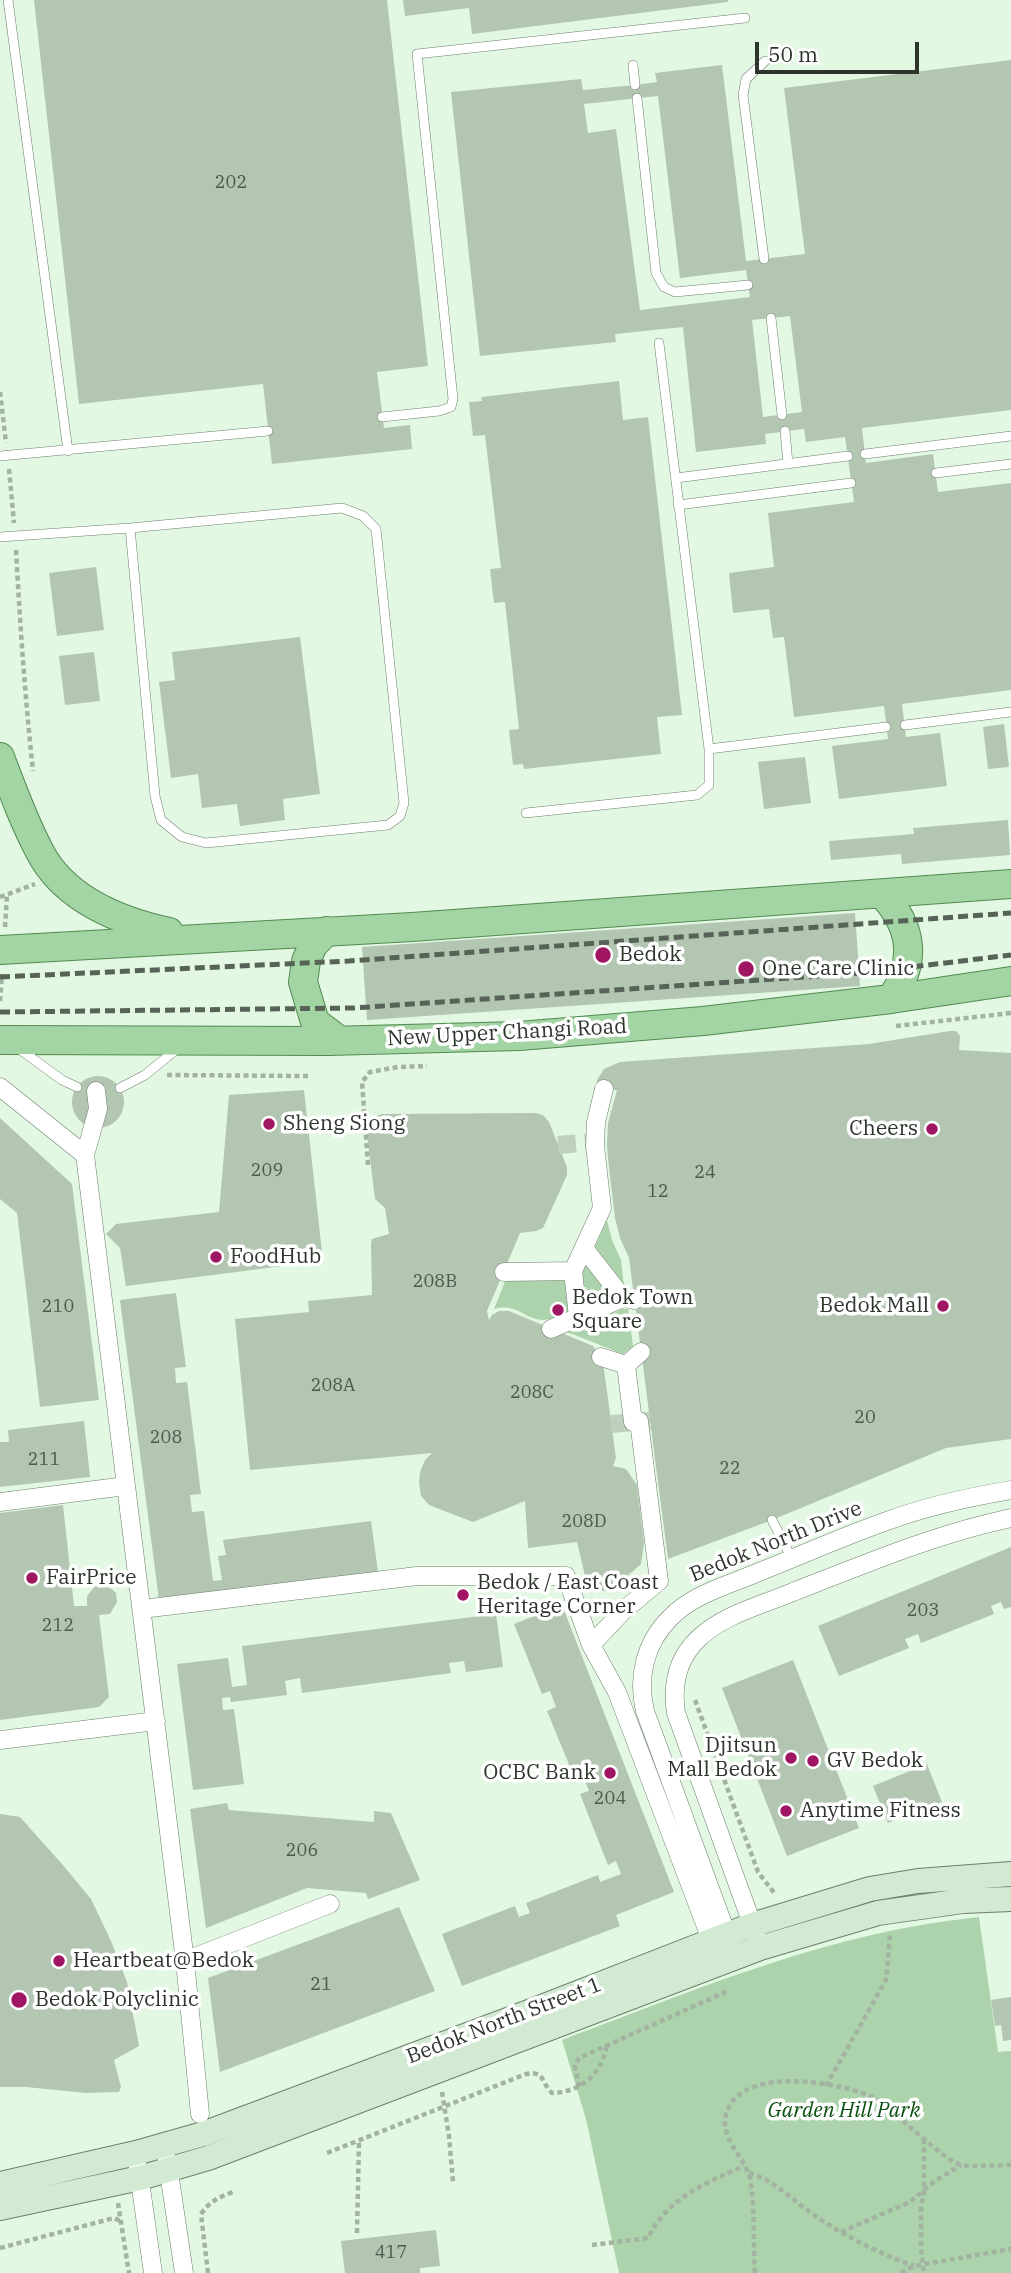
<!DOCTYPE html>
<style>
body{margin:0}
#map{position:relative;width:1011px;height:2273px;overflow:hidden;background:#e3f8e2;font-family:"IBM Plex Serif",serif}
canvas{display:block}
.scale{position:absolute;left:755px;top:42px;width:164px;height:32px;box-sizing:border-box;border:4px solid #2d352c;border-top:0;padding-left:9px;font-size:21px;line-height:24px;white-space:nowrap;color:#2d352c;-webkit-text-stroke:5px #fff;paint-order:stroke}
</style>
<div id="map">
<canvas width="1011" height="2273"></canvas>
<div class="scale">50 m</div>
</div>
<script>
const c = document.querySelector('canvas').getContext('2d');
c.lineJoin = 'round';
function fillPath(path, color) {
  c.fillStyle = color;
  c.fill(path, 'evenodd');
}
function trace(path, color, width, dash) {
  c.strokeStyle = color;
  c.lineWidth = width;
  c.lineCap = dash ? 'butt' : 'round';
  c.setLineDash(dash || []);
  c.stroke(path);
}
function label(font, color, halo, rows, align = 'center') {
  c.font = font + ' "IBM Plex Serif",serif';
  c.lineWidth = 7;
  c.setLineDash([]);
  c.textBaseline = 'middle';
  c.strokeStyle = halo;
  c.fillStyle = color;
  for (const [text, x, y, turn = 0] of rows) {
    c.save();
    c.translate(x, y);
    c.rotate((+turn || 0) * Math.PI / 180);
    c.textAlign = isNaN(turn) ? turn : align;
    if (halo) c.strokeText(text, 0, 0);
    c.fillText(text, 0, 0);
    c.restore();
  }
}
fillPath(new Path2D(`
 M607,1220L612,1240L621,1260L624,1287L595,1247Z
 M585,1262L611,1296L585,1306L581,1272Z
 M567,1278L568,1312C560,1315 551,1320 542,1320C522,1318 517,1303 494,1309L506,1279Z
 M623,1309H628L633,1346L623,1354L567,1332Z
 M979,1917L998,2052L1011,2051V2273H619L586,2119L562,2040C697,1989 834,1931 979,1917Z`), '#acd3ab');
fillPath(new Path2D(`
 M34,0H387L428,366L377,372L384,428L410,425L412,449L272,464L263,384L79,404Z
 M403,0H728V2L472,34L469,8L405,16Z
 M1011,60V410L862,428L866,463L933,454L938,492L1011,483V690L902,704L906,737L940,733L947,786L839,799L832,746L888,739L884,706L794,717L784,637L773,638L769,609L733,613L729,573L774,567L768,513L854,502L845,437L806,442L804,429L765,434L766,444L696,452L683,327L615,334L616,342L480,356L451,92L581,79L583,90L635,85L657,82L655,73L722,65L746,261L805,254L784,88ZM658,96L680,278L746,270L750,297L640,310L616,129L588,133L584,104ZM790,316L802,412L763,417L752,320Z
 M619,381L623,420L648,417L682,715L657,717L661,754L524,769L523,764L513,765L509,730L519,729L505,602L494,603L490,569L501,568L485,435L473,436L469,402L482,401L481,397Z
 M96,567L104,630L57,636L49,573Z
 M300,637L320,794L283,799L285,820L240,826L237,804L202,808L198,774L171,778L159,682L175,680L172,652Z
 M94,652L100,701L65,705L59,656Z
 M1004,724L1009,767L988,769L983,727Z
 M805,757L811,803L764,809L758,762Z
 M1008,820L1010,855L902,864L901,854L831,860L829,841L914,834L913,828Z
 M855,913L860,986L367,1020L362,947Z
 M950,1031H956L960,1036L959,1050L1011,1053V1439L946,1448L772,1520L668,1559L629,1258L620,1238L615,1218L609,1168L607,1146L608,1123L617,1090L604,1089L596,1092L597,1080L604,1069L620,1062L869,1044Z
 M72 1102a26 26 0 1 1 52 0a26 26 0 1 1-52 0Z
 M304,1090L323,1261L126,1286L120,1248L106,1234L116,1224L219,1212L229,1095Z
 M536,1113L543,1115L549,1122L567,1167V1175L543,1228L536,1231L520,1233L487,1311L489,1320L492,1315L499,1311H509L593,1346L603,1362L616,1458L613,1466L626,1469L637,1485L644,1543L641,1564L614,1588L603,1591L586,1580L577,1542L528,1548L525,1501L473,1522L429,1505L421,1496L419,1483L420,1472L425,1460L432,1453L250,1470L235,1319L309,1312L308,1301L372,1295L371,1243L372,1239L389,1234L385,1208L375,1199L367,1134L370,1124L375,1116L383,1114Z
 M0,1118L72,1184L99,1400L40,1407L17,1213L0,1199Z
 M176,1293L186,1367L175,1368L176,1383L187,1382L201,1494L190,1495L192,1512L204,1511L213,1581L222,1580L218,1556L226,1555L223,1540L371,1521L378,1572L159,1600L120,1300Z
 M84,1421L90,1477L0,1487V1442H9L8,1430Z
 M63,1505L74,1606H87V1596L95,1586L106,1584L116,1593L117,1602L110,1614L99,1615L109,1697L99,1707L0,1720V1513Z
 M1011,1547V1607L1004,1609L1001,1602L991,1606L994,1614L921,1643L918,1634L905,1639L909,1648L839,1676L818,1626Z
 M562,1605L674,1892L616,1915L620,1926L462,1986L442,1934L515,1906L519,1917L530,1913L526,1903L598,1875L600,1882L621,1874L616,1861L608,1865L580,1794L589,1791L583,1776L575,1779L547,1711L556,1707L550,1691L542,1694L514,1624Z
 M496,1614L503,1667L466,1672L464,1661L449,1663L451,1673L302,1693L300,1678L285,1681L287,1695L231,1702L230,1697L222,1698L223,1710L234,1709L244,1784L193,1790L177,1664L228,1658L232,1687L247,1685L242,1646Z
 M793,1660L859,1828L787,1856L722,1688Z
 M927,1764L942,1802L888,1823L873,1786Z
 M227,1803L229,1810L374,1822V1811L391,1813L420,1880L368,1899L366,1893L307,1888L206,1928L190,1809Z
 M0,1814L20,1817L62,1864L91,1899L111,1941L127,1982L139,2046L114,2060L121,2087L119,2092L86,2093L26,2087H0Z
 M399,1907L435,1991L220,2072L208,1978Z
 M1011,1997V2040L1003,2041L1001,2025L995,2026L991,2000Z
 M436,2230L440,2266L420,2268V2273H345L341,2241Z`), '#b2c6b1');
trace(new Path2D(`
 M558,1145L607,1141
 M611,1424L650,1421`), '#bfd1be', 18, [18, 9]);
const lane = new Path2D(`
 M8,0L68,451
 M633,65L635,85
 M637,98L656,273L664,287L675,292L748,285
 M764,259L743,95L746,79L765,61
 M771,318L782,415
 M382,417L439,411L451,407L453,399L417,54L745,18
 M785,431L788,464
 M865,454L1011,436
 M0,456L268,431
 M936,473L1011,464
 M676,478L848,456
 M678,505L851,483
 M0,537L130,528L342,508L363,516L376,529L404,803L400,816L388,825L206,843L182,837L161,820L155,796L130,528
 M905,725L1011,712
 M709,749L886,727
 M526,813L697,795L709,785V749L659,343
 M18,1048L62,1080L77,1087
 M120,1088L145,1075L178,1048
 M772,1520L792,1559`);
const street = new Path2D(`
 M0,1087L85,1155
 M96,1091L98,1109L85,1155L185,1961L200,2114
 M584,1248L623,1298L634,1300
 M504,1272L573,1271
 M578,1317L573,1271L602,1208L595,1146L596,1122L604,1089
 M551,1329L623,1298
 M601,1357L626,1365L641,1352
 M626,1365L633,1422
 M0,1502L126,1486
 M142,1609L417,1576H566L591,1645L617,1692L707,1929
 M591,1645L623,1611L659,1581L639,1421
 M0,1740L156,1721
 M756,1935L676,1713C672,1686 677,1659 698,1639C722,1615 762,1605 793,1592C865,1564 935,1534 1011,1518
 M730,1943L645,1711C637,1677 645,1643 670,1618C693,1594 729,1585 759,1572C802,1555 844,1536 887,1521C927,1506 969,1497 1011,1490
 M185,1961L330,1904
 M167,2159L184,2273
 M138,2167L153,2273`);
const secondary = new Path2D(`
 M0,2184L136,2153L203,2134L529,2012L752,1925L870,1889L918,1881L1011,1874
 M0,2208L140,2178L208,2158L760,1948L878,1913L963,1901L1011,1899`);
const primary = new Path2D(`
 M0,757C12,789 24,822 40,852C65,900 119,921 169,932
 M882,894C913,927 917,962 891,999
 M327,931L313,945L306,961L303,982L315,1022L340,1041
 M0,950L412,927L1011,884
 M0,1040L328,1041L519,1036L703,1021L891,999L1011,981`);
trace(lane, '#6c7f6b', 10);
trace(street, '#6c7f6b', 19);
trace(secondary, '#6c7f6b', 26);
trace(primary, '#528a52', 30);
trace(new Path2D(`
 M0,392L6,443
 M9,469L14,523
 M16,550C20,624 25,697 33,771
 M0,897L35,884
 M5,927L7,895
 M0,1001L2,974
 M896,1026L1011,1013
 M167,1075L308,1076
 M368,1165L362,1082L370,1072L398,1067L427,1066
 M695,1700L758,1872L775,1894
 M826,2086L886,1980L890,1933
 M579,2087L575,2066L579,2058L730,1990
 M442,2092L449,2136L453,2182
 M924,2139V2192L921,2207V2248L924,2273
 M327,2153L526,2074C545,2070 541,2083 552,2093C581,2092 602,2074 607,2045
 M749,2173C775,2180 795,2203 817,2217C848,2238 879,2253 914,2266
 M118,2203L129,2273
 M841,2232L910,2202L935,2181L961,2165
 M357,2233L359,2141
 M592,2245L648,2238C666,2199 707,2182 744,2166
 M0,2248L114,2218L120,2221
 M208,2273L201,2214C209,2202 219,2197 233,2192
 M755,2273C753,2246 755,2220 752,2193C751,2187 751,2178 748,2172C741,2156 723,2138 725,2119C733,2063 842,2081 876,2099C883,2103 890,2111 897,2116C916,2132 934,2149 955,2163L968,2166L1011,2165
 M901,2273L914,2266L1011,2249`), '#a2b3a1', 4.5, [5, 3.5]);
trace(lane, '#fff', 9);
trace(street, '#fff', 18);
trace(secondary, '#d1ead1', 24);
trace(primary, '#a3d4a3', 28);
trace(new Path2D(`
 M0,977L349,961L1011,913
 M0,1012L354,1008L862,973L1011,955`), '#586357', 5, [10, 5]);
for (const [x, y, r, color] of [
 [603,955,9,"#a01662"],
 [746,969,9,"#a01662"],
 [269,1124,7,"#a01662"],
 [932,1129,7,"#a01662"],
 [216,1257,7,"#a01662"],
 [943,1306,7,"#a01662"],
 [558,1310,7,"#a01662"],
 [32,1578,7,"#a01662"],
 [463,1595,7,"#a01662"],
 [791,1758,7,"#a01662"],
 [813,1761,7,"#a01662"],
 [610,1773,7,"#a01662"],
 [786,1811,7,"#a01662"],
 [59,1961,7,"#a01662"],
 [19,2000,9,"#a01662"]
]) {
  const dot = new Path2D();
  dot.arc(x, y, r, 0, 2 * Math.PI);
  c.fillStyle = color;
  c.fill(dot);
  trace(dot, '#fff', 2.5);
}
label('18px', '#4e594d', null, [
 ["202",231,183],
 ["209",267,1171],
 ["24",705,1173],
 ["12",658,1192],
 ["208B",435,1282],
 ["210",58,1307],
 ["208A",333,1386],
 ["208C",532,1393],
 ["20",865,1418],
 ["208",166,1438],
 ["211",44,1460],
 ["22",730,1469],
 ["208D",584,1522],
 ["203",923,1611],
 ["212",58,1626],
 ["204",610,1799],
 ["206",302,1851],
 ["21",321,1985],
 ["417",391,2253]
]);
label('21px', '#2d352c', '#fff', [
 ["Bedok",619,955],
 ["One Care Clinic",762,969],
 ["Sheng Siong",283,1124],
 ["Cheers",918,1129,"right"],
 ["FoodHub",230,1257],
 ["Bedok Town",572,1298],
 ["Square",572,1322],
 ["Bedok Mall",929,1306,"right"],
 ["FairPrice",46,1578],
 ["Bedok / East Coast",477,1583],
 ["Heritage Corner",477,1607],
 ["Djitsun",777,1746,"right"],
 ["Mall Bedok",777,1770,"right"],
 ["GV Bedok",827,1761],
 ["OCBC Bank",596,1773,"right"],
 ["Anytime Fitness",800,1811],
 ["Heartbeat@Bedok",73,1961],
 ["Bedok Polyclinic",35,2000]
], 'left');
label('21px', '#2d352c', '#fff', [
 ["New Upper Changi Road",507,1033,-3],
 ["Bedok North Drive",776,1542,-22],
 ["Bedok North Street 1",504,2021,-21]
]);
label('italic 21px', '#0a5011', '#fff', [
 ["Garden Hill Park",844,2111]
]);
</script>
